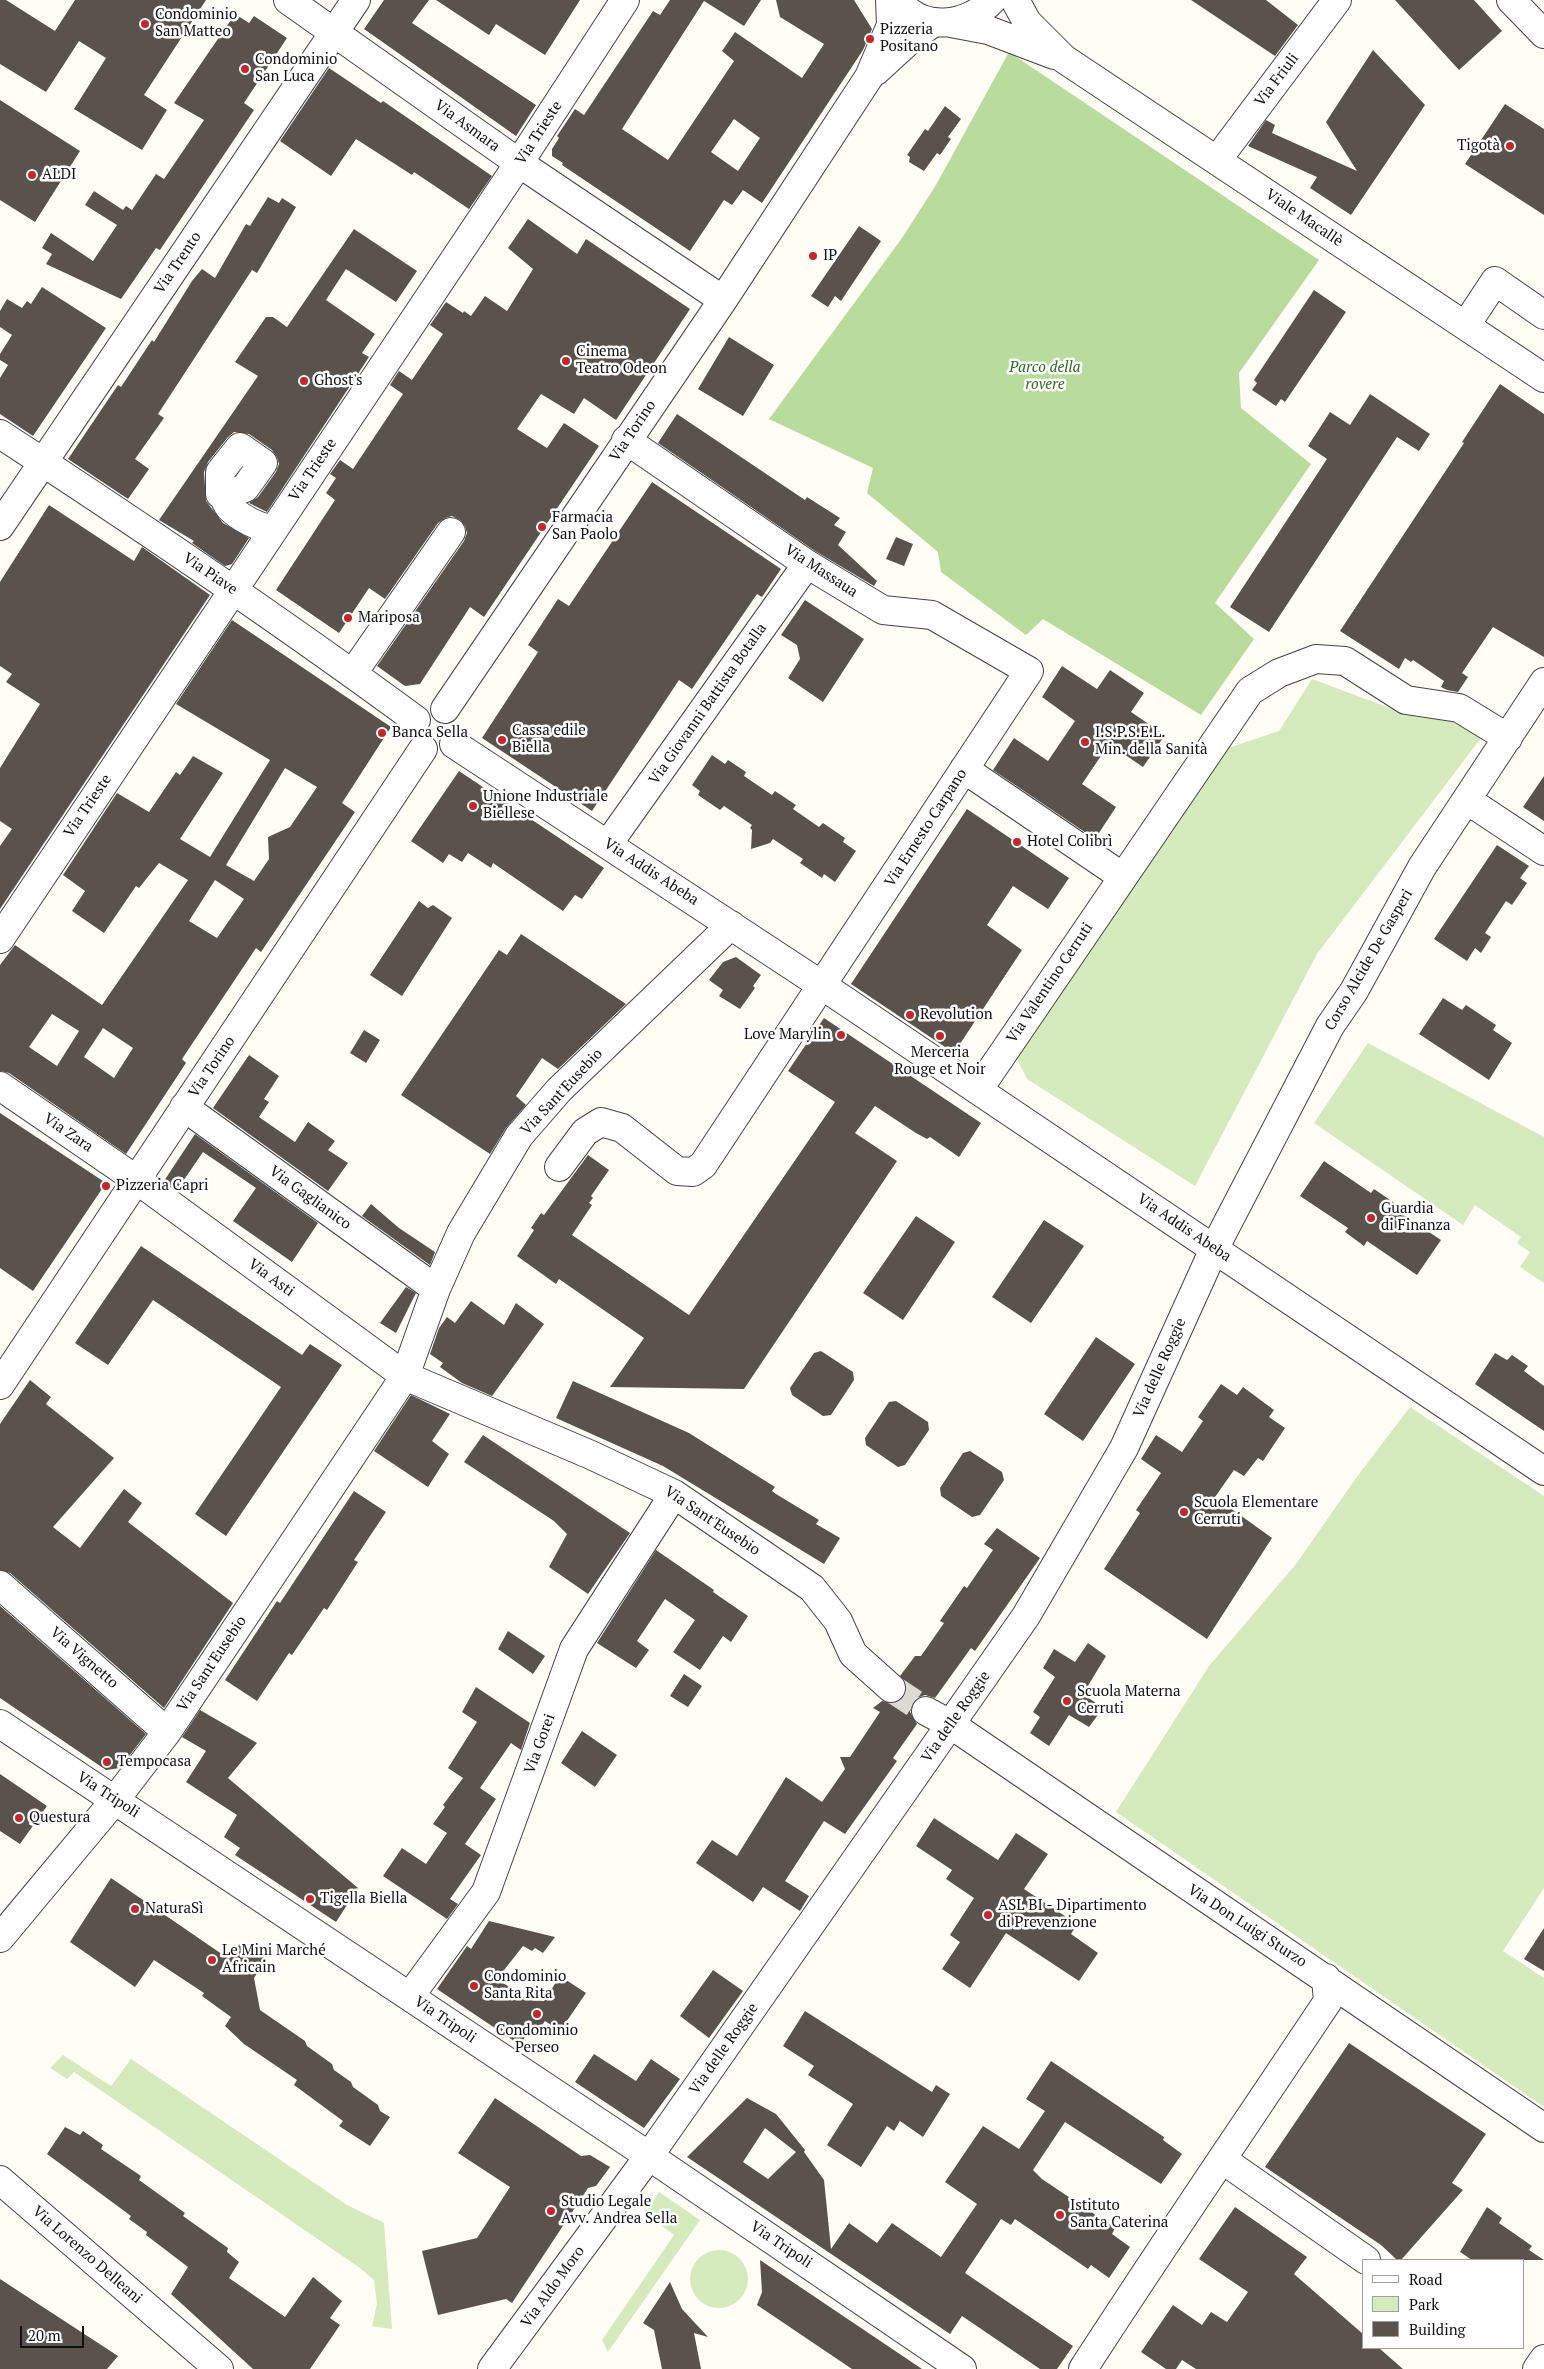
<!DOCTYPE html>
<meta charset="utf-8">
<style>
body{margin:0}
#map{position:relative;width:1544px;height:2369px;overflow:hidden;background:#fffdf5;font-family:"PT Serif",serif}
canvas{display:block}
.legend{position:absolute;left:1362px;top:2259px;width:162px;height:90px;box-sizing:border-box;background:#fff;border:1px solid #a0a0a0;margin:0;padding:6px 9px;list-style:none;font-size:15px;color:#111}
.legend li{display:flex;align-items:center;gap:10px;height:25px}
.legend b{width:25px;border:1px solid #a0a0a0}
.scale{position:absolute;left:20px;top:2326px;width:64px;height:22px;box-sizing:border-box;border:2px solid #111;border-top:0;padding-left:6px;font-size:15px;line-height:18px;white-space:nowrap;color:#111;-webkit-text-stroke:4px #fff;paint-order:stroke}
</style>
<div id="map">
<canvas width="1544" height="2369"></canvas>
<ul class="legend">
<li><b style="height:6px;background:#fff"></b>Road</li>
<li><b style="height:14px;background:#d5ebbd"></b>Park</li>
<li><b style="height:14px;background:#5a524d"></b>Building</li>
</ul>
<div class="scale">20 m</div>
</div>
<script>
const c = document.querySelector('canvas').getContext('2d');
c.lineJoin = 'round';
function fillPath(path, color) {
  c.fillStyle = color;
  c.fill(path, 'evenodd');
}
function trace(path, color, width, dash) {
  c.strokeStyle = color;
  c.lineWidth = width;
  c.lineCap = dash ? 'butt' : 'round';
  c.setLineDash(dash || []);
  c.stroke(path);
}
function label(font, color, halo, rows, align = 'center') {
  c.font = font + ' "PT Serif",serif';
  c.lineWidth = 5;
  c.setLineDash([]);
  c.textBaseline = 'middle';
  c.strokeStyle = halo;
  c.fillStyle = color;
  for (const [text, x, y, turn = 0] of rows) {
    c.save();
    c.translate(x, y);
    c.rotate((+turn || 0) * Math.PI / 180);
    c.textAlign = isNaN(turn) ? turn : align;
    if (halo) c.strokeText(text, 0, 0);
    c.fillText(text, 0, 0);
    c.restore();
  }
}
fillPath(new Path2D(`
 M1312,679L1411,716L1453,722L1481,738L1317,954L1195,1186L1027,1079L1017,1059L1228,748L1279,731Z
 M1368,1043L1544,1137V1283L1520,1267L1530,1252L1517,1243L1521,1237L1475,1205L1463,1225L1314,1123Z
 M1410,1407L1544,1496V1888L1503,1951L1544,1978V2107L1116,1812L1209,1666L1296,1564L1356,1478Z
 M63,2055L111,2086L131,2059L347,2205L384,2223L392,2329L372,2326L377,2304L374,2280L360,2268L74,2072L67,2079L50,2068Z
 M659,2192L700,2220L608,2352L602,2340L674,2235L645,2213Z
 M690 2279a29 29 0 1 1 58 0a29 29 0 1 1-58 0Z`), '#d5ebbd');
fillPath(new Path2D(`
 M1009,52L1319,260L1239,373L1241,408L1311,464L1215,603L1254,639L1201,715L1043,619L1026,635L941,572L938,552L867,493L873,468L769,419L902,238L936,185Z`), '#b9dc9c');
fillPath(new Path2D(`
 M0,0H6L55,31L75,0H206L144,95L167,110L142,150L74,109L106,58L79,41L46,92L0,64Z
 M384,0H429L412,23L536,105L516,136L364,29Z
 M436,0H580L545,55L496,24L489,35Z
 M670,0H761L744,26L704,1L622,129L668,160L734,61L722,51L735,32L802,78L824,44L780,17L776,0H854L872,29L863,50L762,203L743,190L732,205L724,200L690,251L562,165L563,163L552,156V149L559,138L557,136L575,109L584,115L653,11L660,15ZM734,119L760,138L738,171L711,152Z
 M1191,0H1266L1298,25L1275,56Z
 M1395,0H1474L1502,31L1459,70Z
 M235,14L249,23L254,16L287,38L244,103L254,110L160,250L156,248L121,299L46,264L52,254L42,248L51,233L93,261L117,225L85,205L94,191L123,210L126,206L132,210L156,174L164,179L204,120L174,103Z
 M1373,50L1425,105L1351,215L1310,188L1317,177L1248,146L1266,120L1275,125L1272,133L1357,171L1326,122Z
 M329,68L381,103L383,101L492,176L469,209L414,172L412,175L356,139L331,176L280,141Z
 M0,100L80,151L35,222L0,200Z
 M1505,104L1544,129V215L1465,164Z
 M945,106L961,119L948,137L951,139L940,155L937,153L924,171L909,162L910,157L907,155L925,129L928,131Z
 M268,197L279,203L282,198L296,207L257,273L252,270L158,414L164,418L135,459L149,469L128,499L68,459L118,385L121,387L152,340L154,342L192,281L202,269L215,278L246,224L250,226Z
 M528,219L577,254L586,239L690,309L616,420L584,398L574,414L541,394L517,429L547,448L564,423L599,446L484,617L470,607L420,684L405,686L377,666L464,541L467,533L465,526L460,520L452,516L445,518L438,523L385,599L369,588L339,633L276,590L335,500L326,493L336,478L330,474L340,460L353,469L403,394L390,385L395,377L399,371L412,380L443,334L430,325L446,302L463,313L464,311L471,316L485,296L507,311L533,269L508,248Z
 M859,226L881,241L841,301L835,296L828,307L811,296Z
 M354,229L417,271L396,302L346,269L326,300L375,334L362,353L369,357L267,512L249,503L258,497L276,472L279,464L277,457L272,450L249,434L234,432L228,437L208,462L204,472L206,501L223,523L249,538L232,564L225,566L192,543L194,541L159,520L258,376L235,362L266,317H273L287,327Z
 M42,287L106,328L33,436L0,414V378L8,365L0,360V354L12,335L0,327V311L7,299L22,308L27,301L31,304Z
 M1314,290L1346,312L1285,402L1281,399L1276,406L1252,390L1257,383L1254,380Z
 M729,337L774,365L743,416L698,389Z
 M1500,384L1544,414V657L1493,627L1462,673L1468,677L1458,692L1447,690L1441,687L1444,681L1413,660L1411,662L1405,658L1399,669L1340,631L1464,443L1462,442Z
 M1370,394L1430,434L1419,451L1397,437L1269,632L1230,607L1327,459L1308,446L1330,412L1350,425Z
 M677,414L805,500L807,497L840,518L834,525L846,532L838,545L877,581L874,586L815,551L658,443Z
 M652,482L781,569L762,597L757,594L692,689L679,680L592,811L482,738L538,652L528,645L558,599L569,606Z
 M49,505L134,561L142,547L210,595L0,909V846L12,829L0,821V768L40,704L6,682L12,674L0,666V582Z
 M896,537L913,544L904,566L886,559Z
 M805,600L864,639L823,702L788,678L800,659L797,645L781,635Z
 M232,620L391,727L342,803L355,812L261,952L256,948L182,1059L186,1063L126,1154L9,1073L0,1071V965L15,945L102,1005L188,880L159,863L139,888L136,886L104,933L72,911L85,891L63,875L117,793L149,812L176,772L180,775L193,756L223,773L180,839L210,857L270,760L176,704ZM285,768L317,787L290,827L268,837L269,859L254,881L226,865ZM215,880L244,899L217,938L189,921ZM52,1014L79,1031L57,1066L29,1047ZM103,1028L133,1048L114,1078L84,1057Z
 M1062,666L1097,689L1110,670L1144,693L1131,712L1165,735L1143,767L1109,744L1082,784L1116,807L1095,839L993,770L1014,738L1048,761L1075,721L1042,697Z
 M712,755L725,764L728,760L746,772L744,776L772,795L775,791L796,805L793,809L819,827L823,823L845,838L843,842L856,851L835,882L824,874L822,878L800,863L803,859L773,839L770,843L751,849L752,830L750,828L752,825L724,806L720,810L698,795L700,791L692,785Z
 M459,771L604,868L582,899L575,895L563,911L493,863L491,868L468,853L462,862L449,854L443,863L411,841Z
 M1544,776V821L1523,807Z
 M967,809L1069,878L1048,909L1013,886L987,925L1022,950L954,1053L851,984Z
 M1497,845L1529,866L1520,878L1527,883L1512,905L1506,901L1485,933L1491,937L1481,953L1475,948L1467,961L1434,939Z
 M419,901L428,908L433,905L452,918L402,996L370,975Z
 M521,934L626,1004L558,1069L542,1058L516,1096L526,1105L506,1128L490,1154L401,1095L499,950L507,955Z
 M736,957L761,975L753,986L755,988L740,1009L719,996L723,990L709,980L723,962Z
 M1443,998L1462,1010L1466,1005L1496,1025L1493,1030L1512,1043L1489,1080L1419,1034Z
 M824,1018L981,1123L959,1157L930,1137L927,1139L916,1133L875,1106L855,1133L897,1161L744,1389L610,1387L644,1338L559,1279L556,1284L517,1256L534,1230L531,1228L541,1213L544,1215L588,1155L609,1170L591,1196L593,1198L589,1203L592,1205L572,1235L689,1315L835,1102L788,1071Z
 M364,1030L380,1040L366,1063L350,1053Z
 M249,1055L279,1076L264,1099L269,1102L259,1117L295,1142L308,1122L335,1141L328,1150L348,1163L328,1191L213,1108Z
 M0,1113L106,1183L33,1291L0,1268Z
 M195,1134L318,1223L292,1262L233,1221L256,1188L203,1152L177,1190L164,1181Z
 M1324,1161L1371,1193L1374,1189L1396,1204L1393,1208L1441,1240L1417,1275L1367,1241L1364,1246L1345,1232L1348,1228L1300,1196Z
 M371,1204L399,1228L435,1252L430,1265L362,1216Z
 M916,1216L955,1242L903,1320L863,1293Z
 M1044,1220L1084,1246L1031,1323L992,1297Z
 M141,1246L302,1355L310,1344L342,1365L226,1536L195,1514L281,1387L153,1300L108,1365L75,1343Z
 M406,1287L416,1293L396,1333L380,1323Z
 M471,1301L504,1325L516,1303L544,1324L492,1396L462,1383L440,1367L443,1363L430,1354L439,1328L447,1317L455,1323Z
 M1096,1337L1135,1364L1083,1441L1044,1414Z
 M821,1351L853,1372L854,1380L831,1415L823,1416L792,1395L790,1388L814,1353Z
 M1495,1353L1507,1360L1512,1355L1528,1366L1524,1371L1544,1386V1431L1475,1384Z
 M30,1380L51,1397L46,1404L114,1458L53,1527L80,1548L124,1489L142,1503L128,1522L233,1603L164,1708L10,1573L0,1570V1424Z
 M573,1381L689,1433L775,1487L772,1491L776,1494L819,1520L816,1524L840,1538L824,1564L663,1466L556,1418Z
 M1221,1384L1237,1395L1243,1387L1274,1410L1269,1417L1285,1428L1263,1461L1258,1458L1244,1476L1234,1470L1215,1497L1272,1538L1207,1639L1104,1569L1140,1513L1136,1510L1161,1473L1141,1459L1156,1435L1182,1452L1203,1421L1198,1417Z
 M411,1395L450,1414L432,1441L449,1454L428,1487L374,1451Z
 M896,1401L928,1422L929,1430L905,1465L898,1467L866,1445L865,1438L889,1402Z
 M483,1435L630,1533L588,1594L549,1567L567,1534L554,1521L464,1462Z
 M970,1451L1002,1472L1004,1480L980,1515L972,1517L941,1496L940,1488L963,1453Z
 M354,1491L386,1512L354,1560L358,1562L327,1610L324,1608L292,1655L289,1653L257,1701L225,1680L277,1601L280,1603Z
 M997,1528L1040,1558L975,1651L971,1648L935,1698L925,1695L917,1698L913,1703L910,1712L917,1724L893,1758L897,1761L845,1834L824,1821L785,1881L809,1896L800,1911L763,1887L753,1902L696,1863L712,1840L737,1856L786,1777L822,1802L845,1769L840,1757H850L880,1712L873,1708L882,1701L895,1703L903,1698L906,1692V1684L900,1676L915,1656H921L944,1623L940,1621L964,1586L967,1588L993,1550L984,1544Z
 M656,1550L714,1590L713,1592L748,1616L731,1642L723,1636L700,1670L673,1652L695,1620L665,1599L637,1641L649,1650L636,1668L597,1643Z
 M0,1606L146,1734L120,1768L106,1770L0,1698Z
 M508,1631L545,1656L533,1674L498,1649Z
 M1088,1643L1106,1656L1083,1694L1103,1708L1089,1727L1069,1715L1049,1746L1030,1733L1040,1717L1033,1712L1055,1677L1043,1668L1054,1649L1075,1662Z
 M684,1674L702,1686L688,1707L670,1696Z
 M476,1687L530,1723L521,1750L511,1743L480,1788L496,1799L465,1844L481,1855L450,1899L458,1904L447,1919L383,1876L402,1848L426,1864L447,1833L433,1824L445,1807L443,1805L463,1778L448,1768L477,1722L462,1712Z
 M200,1710L257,1743L228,1778L358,1888L336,1922L235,1855L240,1848L224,1837L237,1815L186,1782L206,1751L182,1737Z
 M582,1731L617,1755L595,1787L561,1763Z
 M0,1774L47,1806L20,1844L0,1831Z
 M934,1818L998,1860L1016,1833L1048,1854L1024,1889L1077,1924L1071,1934L1098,1953L1079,1981L1006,1933L970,1988L942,1969L960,1942L950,1935L974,1898L946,1879L952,1870L916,1846Z
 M111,1878L229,1959L241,1942L266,1959L254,1978L260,2010L305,2041L307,2046L332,2064L334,2070L351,2082L353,2087L378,2105L380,2111L390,2117L370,2146L339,2126L343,2121L294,2085L297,2080L244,2044L225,2026L231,2017L202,1996L204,1993L154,1960L135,1987L70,1942Z
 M489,1921L555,1937L543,1953L535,1948L532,1951L523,1946L497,1979L529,2000L544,2001L560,1976L586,1993L560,2031L545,2021L536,2034H527L520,2045L437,1989L467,1946L471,1949Z
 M1544,1928V1971L1524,1959Z
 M713,1970L743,1991L709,2038L680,2016Z
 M805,2011L932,2092L936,2085L950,2094L923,2137L900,2121L894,2131L887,2126L861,2167L827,2145L853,2104L808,2075L814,2066L783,2046Z
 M1349,2043L1486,2134L1452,2183L1463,2190L1401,2260H1397L1381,2245L1265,2167Z
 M594,2054L636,2081L651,2059L680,2079L644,2128L575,2082Z
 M1051,2061L1164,2137L1163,2140L1182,2154L1161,2184L1065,2122L1033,2170L1042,2179L1115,2228L1112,2234L1130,2247L1109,2278L1091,2265L1088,2269L1015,2219L1011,2225L1001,2219L965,2273L1073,2346L1057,2369H1040L962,2316L950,2334L687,2157L747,2098L776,2114L805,2150L804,2152L824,2180L831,2249L849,2223L877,2243L892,2223L941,2257L977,2204L945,2182L983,2126L1019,2149L1045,2111L1026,2099ZM765,2128L796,2152L768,2179L743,2162Z
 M495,2098L581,2156L590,2155L610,2167L596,2186L588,2188L512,2303L506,2299L438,2315L422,2251L477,2238L510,2187L458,2153Z
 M65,2127L80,2135L83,2131L103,2145L101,2149L141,2176L139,2180L185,2213L183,2216L228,2248L227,2252L239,2262L229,2278L285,2317L313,2277L342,2301L330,2318L340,2325L310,2369H253L171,2294L188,2267L146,2235L147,2232L129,2219L131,2216L47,2154Z
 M1235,2207L1307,2257L1294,2274L1363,2334V2348H1379L1403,2369H1196L1182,2360L1176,2369H1166L1141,2352L1173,2305L1202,2325L1211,2312L1227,2322L1248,2292L1199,2259Z
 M1487,2207L1502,2218L1499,2223L1532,2246L1529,2250L1544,2260H1472L1460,2252Z
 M760,2260L815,2297L922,2369H852L757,2305L762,2292Z
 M0,2279L118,2356L107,2369H0Z
 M670,2282L682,2309L708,2337L694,2333L701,2369H662L654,2330L643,2323Z`), '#5a524d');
trace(new Path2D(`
 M891,1688L926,1711`), '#dbdad3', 28, [28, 14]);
const minor = new Path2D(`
 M288,0L519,163L723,300
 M898,0C921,33 968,27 992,0
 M1015,0L1027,22L1064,59L1544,378
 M1511,0L1544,34
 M951,23L988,30L1054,55
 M876,71L912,38L934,22
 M1217,160L1337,0
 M1466,325L1495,281L1544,315
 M0,434C141,526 280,620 416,720
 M224,496L245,488L263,463L240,447L220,472V494C226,497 225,503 229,507C240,518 259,528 273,529
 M0,526L356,0
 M353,673L451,532
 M445,709L723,300L869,77L891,25L890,0
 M454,744L823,986L1544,1471
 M964,769L1123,877
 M1467,800L1544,851
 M608,844L807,564
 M0,939L519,163L625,0
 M0,1086L137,1180L405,1376L591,1455L674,1494L812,1588L838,1621L853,1654L891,1688
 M978,1090L1250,691L1279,673L1316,659L1345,661L1406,700L1459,708L1508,738
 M184,1107L436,1289
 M559,1167L585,1132L601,1122L622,1128L677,1171L693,1172L703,1165L1029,671L932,615L883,610L807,564L626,440
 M0,1385L423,749
 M0,1585L167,1732
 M926,1711L950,1724L1544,2128
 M0,1724L649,2156L962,2369
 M0,1938L115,1800L167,1732L405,1376L436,1289L461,1233L519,1136L559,1090L731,925
 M410,1996L486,1892L574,1649L674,1494
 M1223,2160L1366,2260
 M0,2180L219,2369
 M492,2369L649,2156L1026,1616L1124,1448L1214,1249L1330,1026L1354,991L1422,867L1544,682
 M1083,2369C1163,2245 1246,2124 1328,2001L1326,1978
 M1537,2369L1544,2359`);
trace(minor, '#444', 30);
trace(minor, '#fff', 28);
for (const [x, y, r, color] of [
 [145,24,5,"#c4262e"],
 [870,39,5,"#c4262e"],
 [245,69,5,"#c4262e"],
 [1510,146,5,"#c4262e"],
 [32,175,5,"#c4262e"],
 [813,256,5,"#c4262e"],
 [566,361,5,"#c4262e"],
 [304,381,5,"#c4262e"],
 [542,527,5,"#c4262e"],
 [348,618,5,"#c4262e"],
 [382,733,5,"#c4262e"],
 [502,740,5,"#c4262e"],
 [1085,742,5,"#c4262e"],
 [473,806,5,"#c4262e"],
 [1017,842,5,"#c4262e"],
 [910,1015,5,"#c4262e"],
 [841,1035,5,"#c4262e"],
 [940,1036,5,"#c4262e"],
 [106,1186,5,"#c4262e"],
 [1371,1218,5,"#c4262e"],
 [1184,1512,5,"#c4262e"],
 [1067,1701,5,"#c4262e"],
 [107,1762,5,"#c4262e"],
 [19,1818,5,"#c4262e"],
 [310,1899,5,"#c4262e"],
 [135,1909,5,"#c4262e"],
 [988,1915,5,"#c4262e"],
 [212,1960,5,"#c4262e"],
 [474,1986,5,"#c4262e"],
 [537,2014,5,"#c4262e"],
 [551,2211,5,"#c4262e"],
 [1060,2215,5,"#c4262e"]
]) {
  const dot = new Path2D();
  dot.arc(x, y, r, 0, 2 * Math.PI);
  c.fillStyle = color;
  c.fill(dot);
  trace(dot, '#fff', 2);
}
label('15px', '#111', '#fff', [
 ["Condominio",155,15],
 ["San Matteo",155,32],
 ["Pizzeria",880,30],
 ["Positano",880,47],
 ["Condominio",255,60],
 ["San Luca",255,77],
 ["Tigotà",1500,146,"right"],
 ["ALDI",42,175],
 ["IP",823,256],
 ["Cinema",576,352],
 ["Teatro Odeon",576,369],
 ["Ghost's",314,381],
 ["Farmacia",552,518],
 ["San Paolo",552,535],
 ["Mariposa",358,618],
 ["Cassa edile",512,731],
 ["Biella",512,748],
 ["Banca Sella",392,733],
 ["I.S.P.S.E.L.",1095,733],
 ["Min. della Sanità",1095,750],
 ["Unione Industriale",483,797],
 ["Biellese",483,814],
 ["Hotel Colibrì",1027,842],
 ["Revolution",920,1015],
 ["Love Marylin",831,1035,"right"],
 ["Merceria",940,1053,"center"],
 ["Rouge et Noir",940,1070,"center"],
 ["Pizzeria Capri",116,1186],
 ["Guardia",1381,1209],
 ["di Finanza",1381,1226],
 ["Scuola Elementare",1194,1503],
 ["Cerruti",1194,1520],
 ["Scuola Materna",1077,1692],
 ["Cerruti",1077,1709],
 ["Tempocasa",117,1762],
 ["Questura",29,1818],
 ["Tigella Biella",320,1899],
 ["ASL BI - Dipartimento",998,1906],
 ["di Prevenzione",998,1923],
 ["NaturaSì",145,1909],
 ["Le Mini Marché",222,1951],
 ["Africain",222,1968],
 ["Condominio",484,1977],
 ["Santa Rita",484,1994],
 ["Condominio",537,2031,"center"],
 ["Perseo",537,2048,"center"],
 ["Studio Legale",561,2202],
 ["Avv. Andrea Sella",561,2219],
 ["Istituto",1070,2206],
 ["Santa Caterina",1070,2223]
], 'left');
label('15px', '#111', '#fff', [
 ["Via Friuli",1277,80,-53],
 ["Via Asmara",467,126,36],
 ["Via Trieste",539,133,-57],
 ["Viale Macallè",1304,218,34],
 ["Via Trento",178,263,-56],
 ["Via Torino",633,431,-56],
 ["Via Trieste",313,470,-56],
 ["Via Massaua",821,571,33],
 ["Via Piave",210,574,34],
 ["Via Giovanni Battista Botalla",708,704,-55],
 ["Via Trieste",88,806,-56],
 ["Via Ernesto Carpano",926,828,-57],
 ["Via Addis Abeba",651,872,33],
 ["Corso Alcide De Gasperi",1369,960,-60],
 ["Via Valentino Cerruti",1050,983,-56],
 ["Via Torino",212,1067,-56],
 ["Via Sant'Eusebio",562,1092,-47],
 ["Via Zara",68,1133,34],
 ["Via Gaglianico",310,1198,36],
 ["Via Addis Abeba",1184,1228,34],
 ["Via Asti",271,1278,36],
 ["Via delle Roggie",1160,1368,-66],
 ["Via Sant'Eusebio",712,1521,34],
 ["Via Vignetto",84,1658,41],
 ["Via Sant'Eusebio",212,1664,-56],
 ["Via delle Roggie",956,1717,-55],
 ["Via Gorei",540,1744,-70],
 ["Via Tripoli",108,1795,33],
 ["Via Don Luigi Sturzo",1247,1926,33],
 ["Via Tripoli",445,2020,34],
 ["Via delle Roggie",724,2049,-55],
 ["Via Tripoli",781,2245,34],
 ["Via Lorenzo Delleani",87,2255,41],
 ["Via Aldo Moro",553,2287,-54]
]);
label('italic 15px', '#2f6b1f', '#fff', [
 ["Parco della",1045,368],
 ["rovere",1045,385]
]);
</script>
